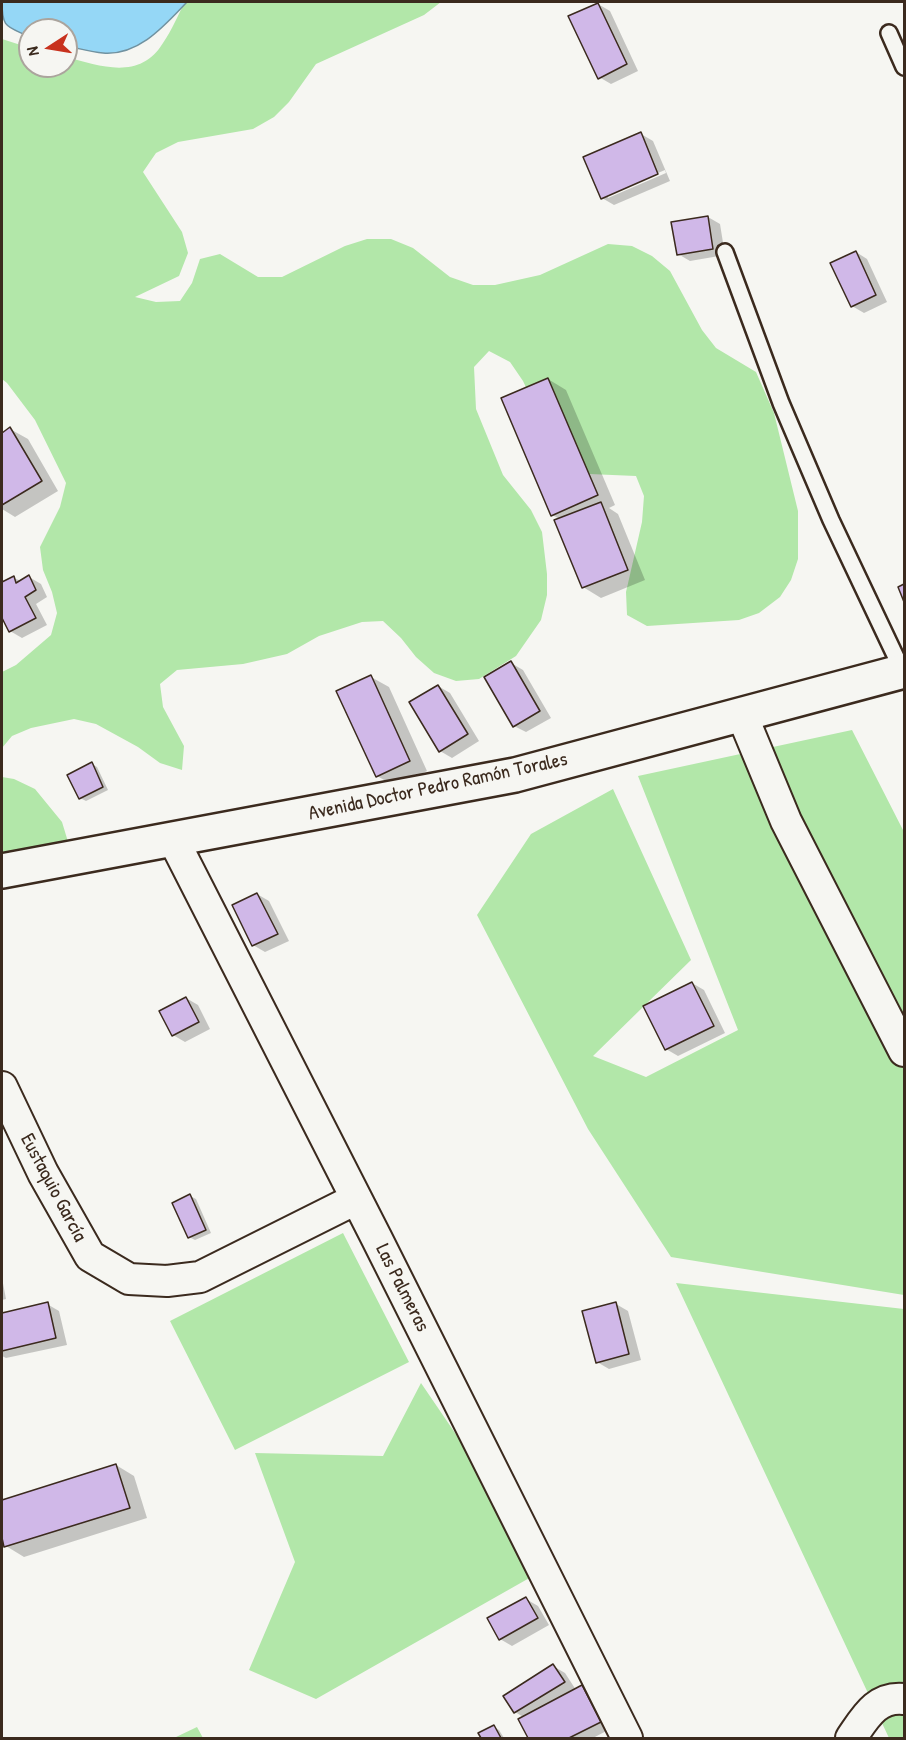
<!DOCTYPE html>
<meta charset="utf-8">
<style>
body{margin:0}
#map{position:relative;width:906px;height:1740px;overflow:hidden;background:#f6f6f2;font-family:"Patrick Hand",sans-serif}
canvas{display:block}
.frame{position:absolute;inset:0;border:3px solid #3b2a1e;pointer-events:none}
.north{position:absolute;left:18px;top:18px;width:60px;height:60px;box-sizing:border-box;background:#f6f6f2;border:2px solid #aba49d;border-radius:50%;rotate:258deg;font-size:16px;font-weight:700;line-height:24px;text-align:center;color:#3b2a1e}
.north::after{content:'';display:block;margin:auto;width:21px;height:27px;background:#c8321e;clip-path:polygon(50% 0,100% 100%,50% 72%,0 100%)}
</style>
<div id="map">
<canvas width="906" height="1740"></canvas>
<div class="frame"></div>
<div class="north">N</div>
</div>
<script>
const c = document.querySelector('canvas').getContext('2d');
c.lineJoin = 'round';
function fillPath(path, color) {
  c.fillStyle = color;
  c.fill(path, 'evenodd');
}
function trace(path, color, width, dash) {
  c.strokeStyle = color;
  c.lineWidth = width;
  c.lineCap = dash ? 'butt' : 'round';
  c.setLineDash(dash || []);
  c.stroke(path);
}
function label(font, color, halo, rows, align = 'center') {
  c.font = font + ' "Patrick Hand",sans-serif';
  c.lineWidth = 6;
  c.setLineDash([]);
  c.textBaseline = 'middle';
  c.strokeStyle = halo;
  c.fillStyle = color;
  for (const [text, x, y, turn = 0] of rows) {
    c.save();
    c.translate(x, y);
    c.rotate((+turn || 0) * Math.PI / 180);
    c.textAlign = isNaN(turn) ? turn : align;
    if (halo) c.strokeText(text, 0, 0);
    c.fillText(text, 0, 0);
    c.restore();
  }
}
fillPath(new Path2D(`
 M185,2H441L424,15L316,64L289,102L274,117L253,129L178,142L156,153L143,172L182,232L188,253L179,276L135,297L156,302L180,301L192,283L200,259L220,254L258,277H282L345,246L367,239H391L413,248L450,277L473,285H495L540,275L608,244L632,246L652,256L670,271L702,330L716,348L756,372L774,413L798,511V559L791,580L780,597L759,613L739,620L647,626L627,615L626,592L642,522L644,496L636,476L589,474L554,446L523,381L510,362L489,351L474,367L476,409L503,475L531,510L542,532L547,574V595L541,620L516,656L479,679L456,681L434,673L416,657L401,638L383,621L362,622L319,636L287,654L243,664L177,670L160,684L163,707L184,746L182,770L160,763L138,747L96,724L74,719L31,728L12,736L2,748V672L16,665L51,635L57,613L52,592L43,570L40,547L60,507L66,483L35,420L7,383L2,379V39L30,48V66H66V57C100,66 140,81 163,43C172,30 178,15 185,2Z
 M852,730L904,832V1295L671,1257L588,1129L477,915L531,834L613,789L691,960L593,1056L646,1077L738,1030L638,776Z
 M2,777L14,779L35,789L62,822L69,845L2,871Z
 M343,1233L409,1362L235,1450L170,1321Z
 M676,1283L904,1309V1738H889Z
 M421,1383L547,1568L316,1699L249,1670L295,1562L255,1453L383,1456Z
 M197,1727L203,1738H174Z`), '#b2e7a9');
const water = new Path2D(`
 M2,2H187C165,25 139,56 103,53C90,52 78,48 66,46V30H30V37C7,26 2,29 2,2Z`);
fillPath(water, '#95d7f6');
trace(water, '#7192a0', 1.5);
fillPath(new Path2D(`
 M598,4L610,11L638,71L611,84L599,77Z
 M641,134L653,141L670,181L614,205L602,198ZM665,170L666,173L608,198V194Z
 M708,217L720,224L725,255L690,261L678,254Z
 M856,252L867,259L887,302L864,313L852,306Z
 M548,379L566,390L615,505L609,508L618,514L645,580L601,598L583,587L560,519L552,515Z
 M10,429L28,439L58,491L15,517L2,509V434Z
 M29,577L41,584L47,597L36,604L47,625L22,638L10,631L2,615V584L14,578L21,581Z
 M511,663L523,670L551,718L526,732L514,726Z
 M371,677L389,687L427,771L395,786L377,776Z
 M438,686L450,693L479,741L452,758L440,751Z
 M92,764L97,767L108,790L86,801L80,798Z
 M257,894L269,901L289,941L265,952L253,945Z
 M692,983L704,990L725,1033L678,1056L666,1049Z
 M186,998L198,1005L210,1029L185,1042L173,1035Z
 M190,1196L196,1199L211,1233L195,1240L189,1237Z
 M2,1278L6,1299L2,1300Z
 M47,1304L59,1311L67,1345L6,1358L2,1356V1314Z
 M616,1304L628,1311L641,1360L609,1369L597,1362Z
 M116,1465L134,1476L147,1518L24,1557L6,1546L2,1533V1501Z
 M526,1599L538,1606L549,1625L512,1646L500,1639Z
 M553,1666L565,1673L576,1690L582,1687L593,1694L612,1728L593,1738H530L520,1720L525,1718L515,1712Z
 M494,1727L499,1730L504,1738H483L480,1733Z`), '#0003');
const building = new Path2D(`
 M598,3L627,64L598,79L568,16Z
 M641,132L658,174L601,199L583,157Z
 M708,216L713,249L677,255L671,222Z
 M856,251L876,295L851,307L830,263Z
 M548,378L598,495L551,516L501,398Z
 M10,427L42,481L2,505V433Z
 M601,502L628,570L582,588L554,520Z
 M29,575L36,590L25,597L36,618L9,632L2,618V582L14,576L16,583Z
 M904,584V602L898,587Z
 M511,661L540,711L513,727L484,677Z
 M371,675L410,761L376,777L336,691Z
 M438,685L468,734L439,752L409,702Z
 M92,762L103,787L79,799L67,775Z
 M257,893L278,934L252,946L232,905Z
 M692,982L714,1026L665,1050L643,1006Z
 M186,997L199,1022L172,1036L159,1011Z
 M190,1194L206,1230L188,1238L172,1203Z
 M48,1302L56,1338L2,1351V1313Z
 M616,1302L629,1354L596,1363L582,1311Z
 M116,1464L130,1508L4,1547L2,1538V1500Z
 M526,1597L538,1618L499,1640L487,1618Z
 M553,1664L565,1682L514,1713L503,1696Z
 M582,1685L601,1722L569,1738H528L518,1719Z
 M494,1725L501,1738H481L478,1733Z`);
fillPath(building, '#d0b8e8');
trace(building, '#3b2a1e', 1.5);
const lane = new Path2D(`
 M889,33L904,67
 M725,252L781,403L831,520L903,672`);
const street = new Path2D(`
 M742,715L786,821L904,1051
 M173,839L377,1239L627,1738
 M2,1087L43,1173L90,1256L129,1279L167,1281L200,1277L356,1199
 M851,1738C865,1718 876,1696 904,1699`);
const secondary = new Path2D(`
 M2,871L515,775L904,671`);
trace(lane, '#3b2a1e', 20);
trace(street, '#3b2a1e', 34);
trace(secondary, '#3b2a1e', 38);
trace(lane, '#f6f6f2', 15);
trace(street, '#f6f6f2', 30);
trace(secondary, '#f6f6f2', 33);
label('20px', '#3b2a1e', '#f6f6f2', [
 ["Avenida Doctor Pedro Ramón Torales",438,787,-12],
 ["Eustaquio García",53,1188,62],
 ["Las Palmeras",402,1288,63]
]);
</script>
